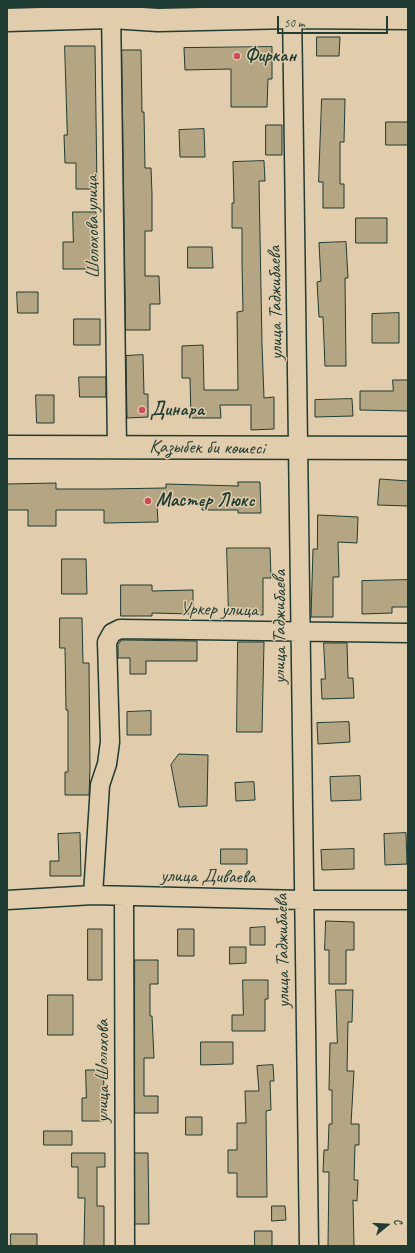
<!DOCTYPE html>
<meta charset="utf-8">
<style>
body{margin:0}
#map{position:relative;width:415px;height:1253px;overflow:hidden;background:#e1ccab;font-family:Caveat,sans-serif}
canvas{display:block}
.frame{position:absolute;inset:0;border:8px solid #1f3d34;pointer-events:none}
.north{position:absolute;left:367px;top:1205px;width:40px;height:40px;-webkit-text-stroke:3px #e1ccab;paint-order:stroke;rotate:72deg;font-size:11px;font-weight:700;line-height:16px;text-align:center;color:#1f3d34}
.north::after{content:'';display:block;margin:auto;width:14px;height:18px;background:#1f3d34;clip-path:polygon(50% 0,100% 100%,50% 72%,0 100%)}
.scale{position:absolute;left:277px;top:16px;width:111px;height:18px;box-sizing:border-box;border:2px solid #1f3d34;border-top:0;padding-left:5px;font-size:12px;line-height:14px;white-space:nowrap;color:#1f3d34;-webkit-text-stroke:3px #e1ccab;paint-order:stroke}
</style>
<div id="map">
<canvas width="415" height="1253"></canvas>
<div class="frame"></div>
<div class="north">С</div>
<div class="scale">50 m</div>
</div>
<script>
const c = document.querySelector('canvas').getContext('2d');
c.lineJoin = 'round';
function fillPath(path, color) {
  c.fillStyle = color;
  c.fill(path, 'evenodd');
}
function trace(path, color, width, dash) {
  c.strokeStyle = color;
  c.lineWidth = width;
  c.lineCap = dash ? 'butt' : 'round';
  c.setLineDash(dash || []);
  c.stroke(path);
}
function label(font, color, halo, rows, align = 'center') {
  c.font = font + ' Caveat,sans-serif';
  c.lineWidth = 3;
  c.setLineDash([]);
  c.textBaseline = 'middle';
  c.strokeStyle = halo;
  c.fillStyle = color;
  for (const [text, x, y, turn = 0] of rows) {
    c.save();
    c.translate(x, y);
    c.rotate((+turn || 0) * Math.PI / 180);
    c.textAlign = isNaN(turn) ? turn : align;
    if (halo) c.strokeText(text, 0, 0);
    c.fillText(text, 0, 0);
    c.restore();
  }
}
const building = new Path2D(`
 M317,37H340L339,56H317Z
 M65,46H95L97,189H76V163H65L64,135H67Z
 M272,47V79H268L267,107H231V69L185,70L184,48Z
 M122,50H141L142,112H144L145,168H151L152,194V231H145V276H159L160,304H150V330H126Z
 M322,99H345L344,142H340V184H344V208H323V182H319Z
 M386,122H408V145H386Z
 M266,125H282V155H266Z
 M204,129L205,157H180L179,130Z
 M264,161L265,181H259L262,345L264,398L274,397V429L251,430V405H220L221,418H191L190,378H182V346L203,345L204,390H238L237,312L243,311L242,262V228H232V203H234L233,162Z
 M73,212H96L97,269H63V242H73Z
 M356,218H387V243H356Z
 M346,242L348,278H345L346,366H325L323,317H319L317,282L321,281L319,243Z
 M188,247H212L213,268H188Z
 M17,292H38V313H18Z
 M399,313V343H372V314Z
 M74,319H100V345H74Z
 M143,355L144,394H148V417L127,418L126,356Z
 M79,377H106V397H80Z
 M393,380H408V411L360,410V391H393Z
 M36,395H54V423H37Z
 M352,399L353,416L315,417V400Z
 M380,479L408,481V506L378,505Z
 M238,482H260L261,513H238V510H202V504L157,505L158,522L104,523V510H56V526H28V510H7V484L56,483V489H104L166,488V484L238,486Z
 M318,515L358,517L357,543L338,542L339,577H333V617H311L313,549H317Z
 M227,548H270L271,578H263V615H229Z
 M62,559H86L87,594H62Z
 M408,580V607H392V613L362,614V581Z
 M121,585H152V591L193,590V614L152,613V616H121Z
 M60,618H82L83,663H89L90,768L89,795H65V772H68V710H66L65,648H60Z
 M122,640L197,641V661H146V674H130V658H118V645Z
 M238,642H264L262,732H237Z
 M324,643H347L348,678H353L354,698L322,699L321,679H325Z
 M151,711V735H127V712Z
 M349,722L350,742L318,744L317,723Z
 M179,754L208,755L207,806L179,807L171,765Z
 M360,776L361,800L331,801L330,777Z
 M254,782L255,800L236,801L235,783Z
 M80,833L81,876H50V861H59L58,834Z
 M406,833L407,864L385,865L384,834Z
 M221,849H247V864H221Z
 M354,849V869L322,870L321,850Z
 M326,921L354,922V950H346V984H329V950H325Z
 M265,927V945H250V928Z
 M88,929H102V980H88Z
 M178,929H194V956H178Z
 M230,947H246V963L230,964Z
 M135,960H158V984H150V1016H152L154,1058H144V1096H158V1113H135Z
 M243,980H268V999H265V1031H232V1015H243Z
 M336,990H353L352,1022H348L347,1071H354L351,1124H359V1145H355L354,1180H358L357,1201L353,1200L354,1246H328L329,1172H323L324,1150H328L329,1124H332V1090H329L330,1043H337Z
 M48,995H73V1035H48Z
 M201,1042H233V1064L201,1065Z
 M273,1065L274,1081H270L271,1110L266,1111L267,1197H237V1173H228V1150H237V1123H246L245,1091H259L257,1066Z
 M86,1070H104L103,1121H82V1098H86Z
 M186,1117H202V1135H186Z
 M44,1131H72V1145H44Z
 M72,1153H105V1167H97V1206H104V1246H84L85,1198H78V1167H72Z
 M135,1153H148L149,1224H135Z
 M272,1206H285L286,1220L272,1221Z
 M255,1231H272V1246H255Z
 M11,1234H37V1246H11Z`);
fillPath(building, '#b4a682');
trace(building, '#1f3d34', 1);
const minor = new Path2D(`
 M111,7L117,447
 M292,7L309,1246
 M93,895L100,785L107,764L110,742L107,642L112,633L120,629L408,633
 M124,897L125,1246
 M7,900L93,895L303,900H408`);
const secondary = new Path2D(`
 M7,20L111,17L158,20L292,17L408,18
 M7,447L408,448`);
trace(minor, '#1f3d34', 21);
trace(secondary, '#1f3d34', 25);
trace(minor, '#e1ccab', 18);
trace(secondary, '#e1ccab', 22);
for (const [x, y, r, color] of [
 [237,56,4,"#d1495b"],
 [142,410,4,"#d1495b"],
 [148,501,4,"#d1495b"]
]) {
  const dot = new Path2D();
  dot.arc(x, y, r, 0, 2 * Math.PI);
  c.fillStyle = color;
  c.fill(dot);
  trace(dot, '#e1ccab', 1.5);
}
label('bold 19px', '#1f3d34', '#e1ccab', [
 ["Фиркан",245,56],
 ["Динара",150,410],
 ["Мастер Люкс",156,501]
], 'left');
label('19px', '#1f3d34', '#e1ccab', [
 ["Шолохова улица",93,227,-91],
 ["улица Таджибаева",276,303,-91],
 ["Қазыбек би көшесі",207,448,1],
 ["Уркер улица",219,610,1],
 ["улица Таджибаева",280,627,-90],
 ["улица Диваева",208,877,1],
 ["улица Таджибаева",283,951,-91],
 ["улица Шолохова",103,1071,-90]
]);
</script>
